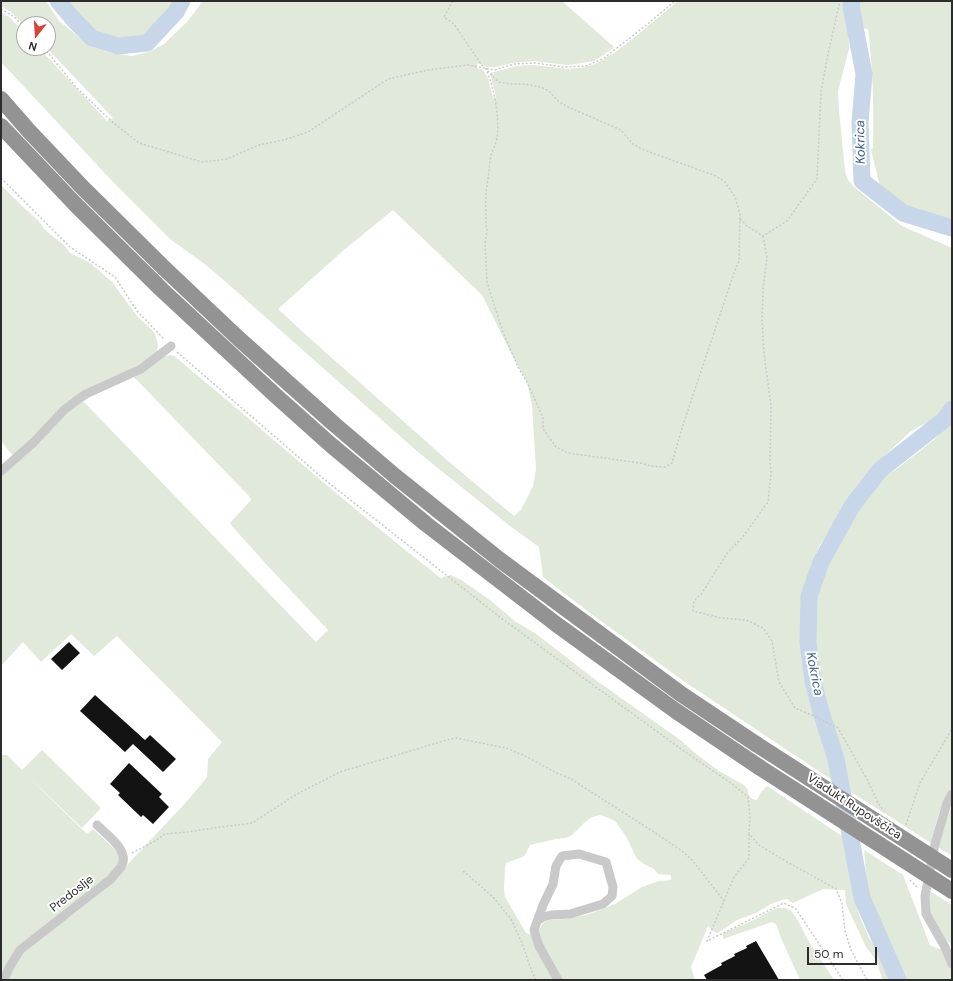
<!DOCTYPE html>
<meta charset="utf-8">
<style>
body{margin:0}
#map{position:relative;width:953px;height:981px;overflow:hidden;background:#fff;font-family:"DM Sans",sans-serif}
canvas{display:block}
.frame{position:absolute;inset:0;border:2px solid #2c2c2c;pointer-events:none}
.north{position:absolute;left:16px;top:16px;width:40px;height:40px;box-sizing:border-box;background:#fff;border:1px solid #ababab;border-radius:50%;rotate:197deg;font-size:11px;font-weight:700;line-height:16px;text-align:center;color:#2c2c2c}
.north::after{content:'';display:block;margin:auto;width:14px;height:18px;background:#d84338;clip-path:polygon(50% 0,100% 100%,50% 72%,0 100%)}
.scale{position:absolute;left:807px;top:947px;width:70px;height:18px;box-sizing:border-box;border:2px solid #2c2c2c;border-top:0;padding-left:5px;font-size:12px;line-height:14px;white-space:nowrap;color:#2c2c2c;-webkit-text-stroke:3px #fff;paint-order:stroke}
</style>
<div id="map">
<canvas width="953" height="981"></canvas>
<div class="frame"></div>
<div class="north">N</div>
<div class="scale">50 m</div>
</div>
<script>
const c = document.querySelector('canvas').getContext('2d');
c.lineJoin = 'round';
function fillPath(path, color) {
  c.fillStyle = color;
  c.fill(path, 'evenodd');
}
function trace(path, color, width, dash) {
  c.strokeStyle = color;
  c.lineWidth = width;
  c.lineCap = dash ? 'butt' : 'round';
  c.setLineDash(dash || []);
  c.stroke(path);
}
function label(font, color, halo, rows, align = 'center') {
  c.font = font + ' "DM Sans",sans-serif';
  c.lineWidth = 4;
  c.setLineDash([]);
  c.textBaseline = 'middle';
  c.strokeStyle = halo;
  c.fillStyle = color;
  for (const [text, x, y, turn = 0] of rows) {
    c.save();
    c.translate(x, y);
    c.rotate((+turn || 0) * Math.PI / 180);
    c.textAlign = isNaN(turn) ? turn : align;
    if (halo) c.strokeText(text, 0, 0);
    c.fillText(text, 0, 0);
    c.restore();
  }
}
fillPath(new Path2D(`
 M1,1H46L59,21L90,46L111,53L133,56L148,52L164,44L187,22L200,5L201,1H562L614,47L602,56L594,61L576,64L567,65L534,61L512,63L496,67H487L477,63V68L483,70L488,78L493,98L496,97L490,73L506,69L516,66L533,65L569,69L586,67L597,63L614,53L636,36L678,1H848L845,13L848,24L849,49L838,91L839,111L845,171L848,180L853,186L902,226L952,248V401L944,411L933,420L920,426L910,432L882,458L859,485L820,545L813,560L810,568L809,584L806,596L805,637L807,659L814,696L826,734L835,782L685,682L590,613L543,577L539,547L510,526L418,452L219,276L202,262L170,239L113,182L1,62V12L10,18L24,32V48H39L107,121L113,118L47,48H48V24L24,25L11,12L1,6ZM393,210L482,295L511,353L527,382L532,405L536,469L533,486L521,510L514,516L448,461L384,404L315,343L278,309L345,249Z
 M62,1H175L171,8L143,35L131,40L110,37L99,33L83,20Z
 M856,1H952V220L913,209L900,203L881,190L871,150L873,148C874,108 873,68 868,29C854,29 854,11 856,1Z
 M1,185C8,192 15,199 22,206C29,213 40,220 44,229L65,246L70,253L90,263L112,282L137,316L154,332L156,337L158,345L157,351L149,362L97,386L14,457L1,441Z
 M170,355L174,356C264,430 350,508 442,579L443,577L451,575L461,580L490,600L516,622L535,633L597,681L679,739L700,757L719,771L744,785L748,790V794L752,799L757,800L761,792L767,786L845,838L849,855L854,895L859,915L869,938L880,953L888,969L892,980H883L881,975L876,960L866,947L846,904L845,890L823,889L793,903L787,899L782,900L773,903L756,913L737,920L718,933L714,932L708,926L691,967L695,980H561L540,941L539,930L543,923L546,921L550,920L564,919L586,915L597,911L615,904L642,887L659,881L671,880V875L658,874L654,869L644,864L637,859L627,838L616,822L609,818L600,815L592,817L584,823L572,835L566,838L556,839L530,845L525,855L522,857L506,863L505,868L504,890L505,897L526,933L532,935L555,980H7L21,952L31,944L74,914L115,881L128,864L189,799L207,777L208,759L222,742L117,636L94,656L71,634L41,662L23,642L1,666V473L81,399L316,642L328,630L266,564L231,525L230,523L251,500L249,496L131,374L161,357Z
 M952,420V787L944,800L938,816L931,843L848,790L845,774L832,731L824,712L817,681V668L812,643V597L815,586L818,581L821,571L856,508L870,491L884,477L898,468L936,438Z
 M42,750L101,808L82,828L29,777L52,800L87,834L93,829L119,853V862L110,876L46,925L1,976V755H7L22,770Z
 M952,804V856L938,847Z
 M864,850L903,875L930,945L936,948L952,951V980H905L901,968L876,915L868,895Z
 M928,890L952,905V945L946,940L930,913Z
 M778,908H785L790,910L796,917L808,940L834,980H800L781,938L776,924L772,922L723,939V933L750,922L772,910Z`), '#e0e9da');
trace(new Path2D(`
 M58,1L75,21L92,38L118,46L147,43L176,12L182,1
 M852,1L851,6L864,74L860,123L862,181L903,213L952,228
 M898,980L862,898L836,759L821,712L813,681L808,643L809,596L821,562L852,506L880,470L944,420L952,409`), '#c7d6e8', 17);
fillPath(new Path2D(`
 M69,642L80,653L62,670L51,659Z
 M95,695L145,740L150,735L176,759L163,772L133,744L125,752L80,711Z
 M129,763L162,794L159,797L169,807L153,824L143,815L141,817L118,795L120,793L110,784Z
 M756,941L779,980H707L704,975L722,965L721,963L735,956L734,954L747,948L746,946Z`), '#131313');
trace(new Path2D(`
 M453,1L444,17L454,24L483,67
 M1,9L13,16L24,26
 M44,48L76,87L110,120L139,143L202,162L227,159L259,145L284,140L308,132L388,79L428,70L468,65L495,70L514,64L535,63L564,67L586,66L604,58L644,27L675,1
 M486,68V69C494,87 500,118 497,138C496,144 493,149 491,155C489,165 489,175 487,185C485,198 486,212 486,225L487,230L485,244L486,262L487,282L491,295L503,332L518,367L527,382L543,418V429L556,447L568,453L640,463L651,466L665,467L672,463L682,428L734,273L739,261L740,215L735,197L724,181L716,176L705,172L644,150L633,144L621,130L568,107L558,101L549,91L541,87L525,84H511L498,82L486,69
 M1,178L70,247L115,277L137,311L164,339
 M740,219L747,226L763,236L787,221L817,179L821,91L828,54L840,1
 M763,236L767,257L763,290L762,320L764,354L771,406L770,461L771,474L768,502L742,538L728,552L702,593L694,601L693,611L721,618L746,620L763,628L772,641L779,682L795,708L816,717L838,728L868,781L878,803L884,811
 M177,352L325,480L501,618L681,749L731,783L748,797L750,817L749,834L759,845L789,863L836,889L842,903L845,931L851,950L867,980
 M906,825L920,783L952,729
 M749,834V858L734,877L707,941L784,903L796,909L843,980
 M132,853L155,841L165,834L188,832L213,828L252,823L297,794L340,772L447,740L456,738L506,748L523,755L557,773L571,779L657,834L682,851L693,861L724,901
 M463,871L493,897L511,919L522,943L532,972L536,980
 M910,880L917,887`), '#c9c9c9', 1.5, [2, 2]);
trace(new Path2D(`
 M1,471L34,442L64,410L77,400L86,394L141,369L171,346
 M952,794L947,803L935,844L925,896L926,914L945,947L952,964
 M537,921L543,917L551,915L570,914L603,904L612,896L613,887L606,862L579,854L562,856L556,866L553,884L543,905L534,930L539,946L558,980
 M4,980L9,968L20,950L111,879C114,875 118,871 121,867C131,851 107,835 97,825`), '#c9c9c9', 9);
trace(new Path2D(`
 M1,99L28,130L83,188L164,268L238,338L334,424L395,476L500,560L681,694L756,744
 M1,126L76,205L162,290L275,395L331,445L426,524L556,624L676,711L759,767`), '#939393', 16);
trace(new Path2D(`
 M756,744L952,870
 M759,767L952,891`), '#939393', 16);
label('12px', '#2c2c2c', '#fff', [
 ["Viadukt Rupovščica",854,807,33],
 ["Predoslje",72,894,-38]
]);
label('italic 13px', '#406187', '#fff', [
 ["Kokrica",861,142,-91],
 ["Kokrica",814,674,79]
]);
</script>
